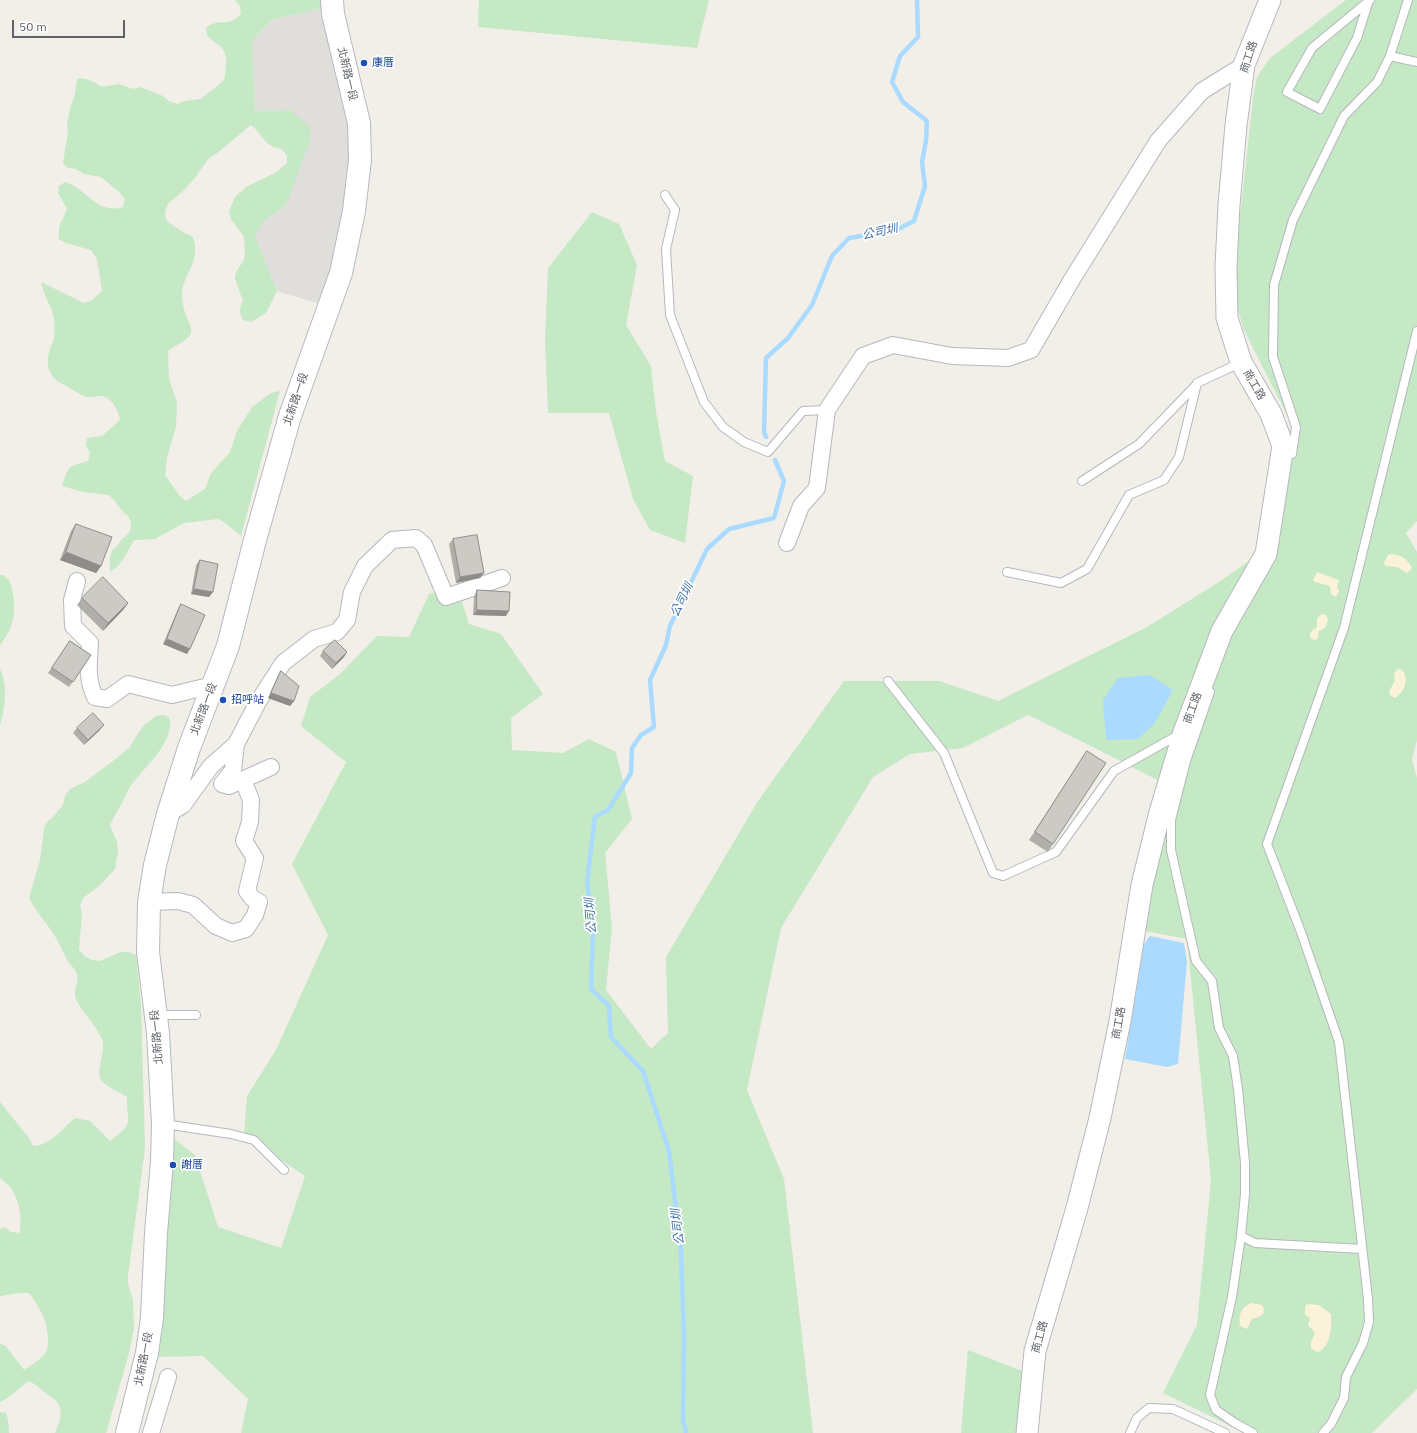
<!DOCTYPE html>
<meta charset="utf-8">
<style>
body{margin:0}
#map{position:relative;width:1417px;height:1433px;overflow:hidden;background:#f1efe8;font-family:"IBM Plex Sans",sans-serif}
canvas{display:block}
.scale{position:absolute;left:12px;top:20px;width:113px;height:18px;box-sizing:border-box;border:2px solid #5f6368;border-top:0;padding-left:5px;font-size:12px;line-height:14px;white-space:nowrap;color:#5f6368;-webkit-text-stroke:3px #fff;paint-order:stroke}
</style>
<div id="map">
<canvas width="1417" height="1433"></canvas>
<div class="scale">50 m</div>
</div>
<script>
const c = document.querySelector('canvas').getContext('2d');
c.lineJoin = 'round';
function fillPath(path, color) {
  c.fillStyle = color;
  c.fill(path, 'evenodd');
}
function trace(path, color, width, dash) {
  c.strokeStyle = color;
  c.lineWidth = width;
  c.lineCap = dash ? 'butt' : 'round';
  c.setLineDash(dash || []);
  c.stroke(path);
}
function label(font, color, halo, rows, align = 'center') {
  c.font = font + ' "IBM Plex Sans","Noto Sans TC",sans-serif';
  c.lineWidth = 3.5;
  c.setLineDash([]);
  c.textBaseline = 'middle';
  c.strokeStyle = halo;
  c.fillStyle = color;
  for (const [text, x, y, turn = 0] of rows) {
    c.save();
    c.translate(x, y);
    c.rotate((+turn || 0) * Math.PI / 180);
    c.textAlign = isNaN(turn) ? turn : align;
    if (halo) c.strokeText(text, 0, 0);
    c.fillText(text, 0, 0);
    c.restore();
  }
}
fillPath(new Path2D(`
 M335,5L365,148L330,307L277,291L255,236L263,222L286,205L290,110L255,111L252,41L271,20Z`), '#e0deda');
fillPath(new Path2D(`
 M235,0H335V5L271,20L252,41L255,111L290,110L311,128L309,143L286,205L263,222L255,236L277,291L266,313L251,322L243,320C239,313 239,308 243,301L235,279L236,272L244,260L245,253L244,237L231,219L229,211L235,197L246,187L275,173L287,163V156L282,149C265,147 263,135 251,125L216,154L209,158L194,179L182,192L168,204L165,212L166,220C173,226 184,233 193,237C201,262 184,272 182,293C182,301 184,311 187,318C189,323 192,327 191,332C190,340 175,345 168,351L169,379L177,402L176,427L167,457L165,475L179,495L186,501L205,489L211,473L230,452L237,431L252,407L271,393L280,391L241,536L224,522L218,519L184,523L155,539L134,540C127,552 123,564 110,572V557L112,551L117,546L121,540L126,536L130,531L131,523L128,516L123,512L115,501L109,495L83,492L62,486C70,465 65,468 88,461L90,453L86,445L87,438L102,436L120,420C119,411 112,397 101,396C95,396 91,398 86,397C81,395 61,383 56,380C47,372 46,360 50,349C51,345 54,342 54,338C55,329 55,319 52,311C48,301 43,293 41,282L84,303L91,301L102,291L97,259L91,250L66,243L59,239C58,223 62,223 67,209L58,193L59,186L65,182C87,188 96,215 123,207L125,199L119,192L101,177L84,174L76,169L68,168L63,163L68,131L67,124L70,109L75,94L77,79C87,77 94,82 102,87L119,84L133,89L140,87L163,96L170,102L178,104L184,101L201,99L224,80C226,69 229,54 220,46C215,42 211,40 207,35L206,28C219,17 229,28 241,14L240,6Z
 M479,0H709L697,48L478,27Z
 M1346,0H1417V521L1406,533L1417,552V740L1412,759L1417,778V1389L1372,1433H1245L1163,1393L1197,1325L1211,1180L1187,939L1140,930L1175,788L1228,634L1277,544L1292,425L1244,330L1232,290L1253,98L1257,77L1270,58Z
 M592,212L619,224L637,265L626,325L651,366L656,412L665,461L693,476L685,543L650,530L633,499L609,413H548L545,341L548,268Z
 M1273,544L1224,633L1173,788L1093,747L1028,715L963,748L910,754L873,777L781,928L747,1090L784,1179L813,1433H241L248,1399L203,1356L148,1357L167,1133L195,1155L218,1227L281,1248L305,1176L244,1135L247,1096L276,1050L328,935L292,864L346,762L301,726L310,697L339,675L377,636L409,637L429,594L457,586L469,624L501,634L543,694L511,718L512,750L563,753L589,739L616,752L632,819L605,853L612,928L606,990L651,1049L668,1033L666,957L758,801L844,681H939L998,701L1147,627L1219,582Z
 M0,575H3L9,580C18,604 16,626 0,645Z
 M0,669C8,686 5,708 0,726Z
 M163,715L169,717C177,741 142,769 130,787C127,792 125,797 123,801C119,810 113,816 110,826L117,842L118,851L115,869L99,886L83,898L80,906L82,915L79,949L84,956L92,960L100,961L121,952H128L136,955L141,1005L145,1148L128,1276V1284L133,1300L134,1328L129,1353L106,1433H55C60,1421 65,1411 55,1400C53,1397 50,1397 47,1394C41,1389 37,1385 29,1381C19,1387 10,1398 0,1402V1344L5,1345L24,1370C31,1365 42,1359 46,1352C48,1348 48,1343 48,1339C48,1321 40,1308 29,1293C20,1292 10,1295 0,1296V1229L4,1227L11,1232L20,1233C21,1215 21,1205 11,1188C9,1184 3,1182 0,1177V1102L29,1138L33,1146C50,1146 63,1128 75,1118L90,1121L110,1141C135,1123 127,1124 127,1097C119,1091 109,1089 102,1081C94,1072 107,1051 102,1039C96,1025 84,1015 77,1001C71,990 81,982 76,972C74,968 70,964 67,960C62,950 58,940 51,930C44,920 35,910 29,898L40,860L44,829L47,822L52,818L63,805L65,796L70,789L85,782L117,758L129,748L143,726L156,716Z
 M968,1350L1040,1378L1033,1433H961Z
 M0,1412L6,1413L8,1420L9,1433H0Z`), '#c5e8c5');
fillPath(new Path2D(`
 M1392,554C1401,555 1408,559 1412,568L1407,573L1397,567L1385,566L1384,562L1388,555Z
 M1317,572L1339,580L1337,587L1339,591L1336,597L1331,594L1330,586L1315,582L1313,580Z
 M1322,614L1326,615L1328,620L1325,628L1319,631L1318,638L1316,640L1311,639C1308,634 1312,630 1317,627V618Z
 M1398,669H1401C1410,677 1405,692 1395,698L1390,695L1389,691L1395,681L1394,673Z
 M1252,1303L1262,1305L1264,1309L1263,1314L1259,1317L1252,1319L1247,1329L1240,1326C1239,1315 1240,1307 1252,1303Z
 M1307,1304L1319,1305L1331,1314C1332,1327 1331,1345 1319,1352L1315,1351L1311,1348V1342L1315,1333L1308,1325L1310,1318L1305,1315V1307Z`), '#fbf3d9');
fillPath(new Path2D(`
 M1150,675L1173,690L1155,723L1138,739L1106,740L1103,700L1118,678Z
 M1150,936L1184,943L1187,962L1178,1064L1167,1067L1125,1059L1144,944Z`), '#aadaff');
trace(new Path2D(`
 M766,437L764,432L766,358L788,338L812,305L832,256L849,238L896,230L914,221L925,186L922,162L926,141L927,121L903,102L892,82L900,56L918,37L917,0
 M686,1433L683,1420L684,1336L681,1250L669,1151L643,1071L611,1037L609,1006L591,989L593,931L587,882L595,817L608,810L631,773L632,748L641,735L654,727L650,680L666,645L670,626L707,549L729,529L774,518L784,481L775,460`), '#aadaff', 4.5);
const service = new Path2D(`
 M1368,3L1357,38L1320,109L1287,92L1312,48L1370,0
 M1390,56L1417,62
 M665,195L675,210L666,249L670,315L704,402L723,427L744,442L768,452L803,411L827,410
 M1292,454L1296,427L1273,357L1274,285L1293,220L1344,116L1377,82L1390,56L1408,0
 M1082,481L1139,444L1197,384
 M1007,572L1061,583L1087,569L1129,495L1164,480L1179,457L1197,383L1240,363
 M888,681L944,753L993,873L1003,876L1056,852L1114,771L1180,734
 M1210,692L1186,761L1171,820V850L1196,961L1212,981L1219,1028L1233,1056L1238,1089L1245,1163V1194L1241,1236L1232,1297L1210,1395L1216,1410L1235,1423L1253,1433
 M156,1015H196
 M164,1124L231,1134L254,1140L284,1170
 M1241,1236L1255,1243L1362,1249
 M1130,1433L1137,1418L1149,1408L1173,1409L1225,1433
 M1323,1433L1331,1424L1344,1398L1346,1377L1363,1343L1369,1322L1368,1299L1339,1042L1301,932L1267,844L1344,628L1417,331`);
const minor = new Path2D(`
 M787,543L801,506L817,488L827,410L863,356L893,345L952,356L1008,358L1031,350L1071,281L1158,141L1202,91L1244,65
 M77,581L72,600L73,626L90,643C89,663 86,678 95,697L107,699L128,684L172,695L213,685
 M236,744L233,770L222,784L229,786L271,767
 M168,814L183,805L211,766L236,744L258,702L283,663L314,639L337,632L347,620L352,592L365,566L392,540L416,538L424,545L446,597L502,578
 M149,902L178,901L193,905L216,926L232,933L246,929L255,915L259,902L252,898L247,891L255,858L244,841L250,822L251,800L243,780
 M151,1433L168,1377`);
const tertiary = new Path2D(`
 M1027,1433L1035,1351L1077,1208L1100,1118L1120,1021L1142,885L1160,812L1184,732L1222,631L1266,554L1283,446L1271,414L1241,362L1227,318L1226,267L1229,205L1236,125L1244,65L1270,0`);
const secondary = new Path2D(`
 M127,1433L147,1353L152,1318L156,1233L162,1161L163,1124L158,1033L148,952L149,902L155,865L168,814L189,748L228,646L255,540L290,416L341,273L354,211L360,160L359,123L333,14L332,0`);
trace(service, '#b5b8bc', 10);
trace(minor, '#b5b8bc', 18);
trace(tertiary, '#b5b8bc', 23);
trace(secondary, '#b6babf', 24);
trace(service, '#fff', 8);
trace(minor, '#fff', 16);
trace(tertiary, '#fff', 21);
trace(secondary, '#fff', 22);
fillPath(new Path2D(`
 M76,524L101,566L96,573L60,560L71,531Z
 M453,539L484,573L480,578L456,583L449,544Z
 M200,560L213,592L209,597L191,594L196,565Z
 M477,590L506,616L473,615L474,596Z
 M82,598L128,603L123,610L103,631L77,605Z
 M181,604L187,654L163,644L178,609Z
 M70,641L91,655L69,687L48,673Z
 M323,651L347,652L344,657L332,669L320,656Z
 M281,671L294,701L290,706L268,698L278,676Z
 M77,728L100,730L84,745L73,733Z
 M1087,751L1053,844L1048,852L1029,840Z`), '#afaea9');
fillPath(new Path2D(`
 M66,552L101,566L96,573L60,560Z
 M484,573L480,578L456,583L460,577Z
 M194,589L213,592L209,597L191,594Z
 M128,603L123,610L103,631L108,623Z
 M477,610L509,611L506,616L473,615Z
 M167,639L190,649L187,654L163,644Z
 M347,652L344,657L332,669L336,663Z
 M271,693L294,701L290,706L268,698Z
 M104,725L100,730L84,745L88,740Z`), '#8f8d8a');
const building = new Path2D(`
 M76,524L112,537L101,566L66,552Z
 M477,535L484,573L460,577L453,539Z
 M200,560L218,564L213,592L194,589Z
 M103,577L128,603L108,623L82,598Z
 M477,590L510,592L509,611L477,610Z
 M181,604L205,615L190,649L167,639Z
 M335,640L347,652L336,663L323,651Z
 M70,641L91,655L73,682L52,668Z
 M281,671L299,686L294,701L271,693Z
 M93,713L104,725L88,740L77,728Z
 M1087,751L1106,763L1053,844L1035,832Z`);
fillPath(building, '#cccac5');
trace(building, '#8f8d8a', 1);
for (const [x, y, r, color] of [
 [364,63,4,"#1a4fb4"],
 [223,700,4,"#1a4fb4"],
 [173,1165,4,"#1a4fb4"]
]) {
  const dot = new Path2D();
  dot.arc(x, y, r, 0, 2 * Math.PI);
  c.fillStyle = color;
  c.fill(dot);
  trace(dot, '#fff', 1.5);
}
label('11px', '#5f6368', '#fff', [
 ["商工路",1249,57,-72],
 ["北新路一段",347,74,77],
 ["商工路",1254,385,60],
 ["北新路一段",296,399,-71],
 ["商工路",1193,708,-70],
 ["北新路一段",204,709,-69],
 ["商工路",1119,1023,-80],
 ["北新路一段",157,1037,-95],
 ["商工路",1040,1337,-75],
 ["北新路一段",144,1359,-79]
]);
label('11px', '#164399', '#fff', [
 ["康厝",372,63],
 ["招呼站",231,700],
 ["謝厝",181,1165]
], 'left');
label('italic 12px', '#4174aa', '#fff', [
 ["公司圳",880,232,-12],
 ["公司圳",682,600,-64],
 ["公司圳",591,916,-95],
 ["公司圳",678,1227,-97]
]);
</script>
